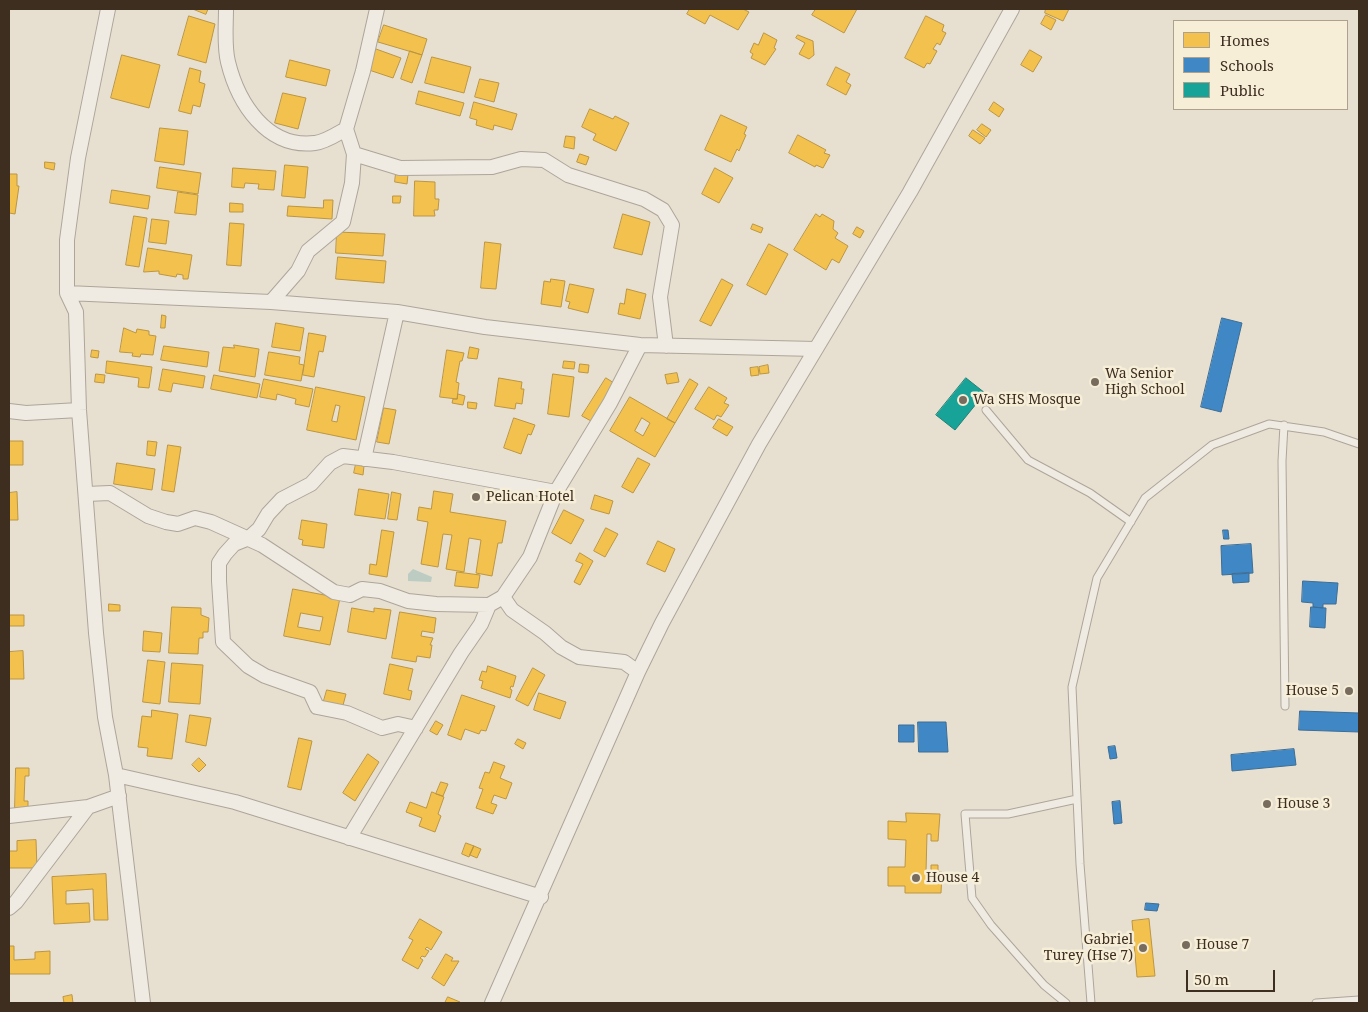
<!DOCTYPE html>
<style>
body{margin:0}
#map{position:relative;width:1368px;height:1012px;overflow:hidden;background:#e7e0d1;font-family:"Noto Serif",serif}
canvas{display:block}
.frame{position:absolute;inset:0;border:10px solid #3d2e20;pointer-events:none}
.legend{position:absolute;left:1173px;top:20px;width:175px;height:90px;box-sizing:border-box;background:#f7eed8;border:1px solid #ada18e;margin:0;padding:6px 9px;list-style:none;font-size:15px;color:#3d2e20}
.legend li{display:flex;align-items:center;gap:10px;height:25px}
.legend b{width:25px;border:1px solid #ada18e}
.scale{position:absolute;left:1186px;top:970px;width:89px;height:22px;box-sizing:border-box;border:2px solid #3d2e20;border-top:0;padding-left:6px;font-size:15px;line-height:18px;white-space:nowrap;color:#3d2e20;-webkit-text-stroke:4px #f7eed8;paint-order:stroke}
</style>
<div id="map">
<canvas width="1368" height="1012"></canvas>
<div class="frame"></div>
<ul class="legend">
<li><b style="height:14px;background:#f2c14e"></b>Homes</li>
<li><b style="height:14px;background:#3f88c5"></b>Schools</li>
<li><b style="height:14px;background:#17a398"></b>Public</li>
</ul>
<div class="scale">50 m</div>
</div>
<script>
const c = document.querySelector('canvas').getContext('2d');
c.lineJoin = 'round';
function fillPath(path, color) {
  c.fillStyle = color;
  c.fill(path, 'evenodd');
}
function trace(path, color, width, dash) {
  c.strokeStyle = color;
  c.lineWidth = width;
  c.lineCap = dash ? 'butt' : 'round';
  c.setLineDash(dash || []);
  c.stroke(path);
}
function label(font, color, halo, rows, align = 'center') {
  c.font = font + ' "Noto Serif",serif';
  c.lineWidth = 5;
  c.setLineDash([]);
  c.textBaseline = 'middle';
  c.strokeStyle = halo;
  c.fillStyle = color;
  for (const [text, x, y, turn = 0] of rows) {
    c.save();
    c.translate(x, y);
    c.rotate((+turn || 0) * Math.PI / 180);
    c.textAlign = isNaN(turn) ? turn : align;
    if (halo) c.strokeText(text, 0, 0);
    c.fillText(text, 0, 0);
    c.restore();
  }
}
fillPath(new Path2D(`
 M413,569L432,577L431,582L408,581V574Z`), '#bcccc2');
const homes = new Path2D(`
 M193,9H208L206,14Z
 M690,9H743L749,12L738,30L710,15L705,24L687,14Z
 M816,9H857L844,33L812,15Z
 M1046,9H1069L1063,21L1045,13Z
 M1046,15L1056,20L1051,30L1041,24Z
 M189,16L215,24L206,63L178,55Z
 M926,16L944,25L942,31L946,33L940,45L937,43L933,49L937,51L930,64L927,63L924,68L905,58Z
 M384,25L427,39L422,55L378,42Z
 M764,33L777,40L774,48L776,49L765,65L751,58L753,54L750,52L754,43L758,45Z
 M798,35L813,41L814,55L809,59L799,54L805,43L796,38Z
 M376,49L401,58L393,78L369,70Z
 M1030,50L1042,57L1033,72L1021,65Z
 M410,51L422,55L412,83L401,79Z
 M122,55L160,65L149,108L111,98Z
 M432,57L471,67L464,93L425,83Z
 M290,60L330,70L326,86L286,77Z
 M836,67L850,74L846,82L851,85L846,95L827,85Z
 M190,68L201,71L199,82L205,84L200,107L193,105L191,114L179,111Z
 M480,79L499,83L494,102L475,97Z
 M419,91L464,103L460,116L416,104Z
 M283,93L306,98L298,129L275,123Z
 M474,102L517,114L512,130L494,125L493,130L476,125L477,120L470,118Z
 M994,102L1004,109L999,117L989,110Z
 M590,109L613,119L615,116L629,123L616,151L593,140L596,134L582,127Z
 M721,115L747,127L744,134L746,135L739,151L737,149L731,162L705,150Z
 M982,124L991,130L986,137L977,130Z
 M160,128L188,131L184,165L155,161Z
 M973,130L985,138L980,144L969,136Z
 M798,135L826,150L824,153L830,155L823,168L816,165L815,167L789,153Z
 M566,136L575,137L574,149L564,147Z
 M580,154L589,157L586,165L577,162Z
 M45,162L55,163L54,170L45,168Z
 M285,165L308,167L305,198L282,196Z
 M160,167L201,173L198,194L157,188Z
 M233,168L276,171L274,190L258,189L259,184L245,183L244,188L232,187Z
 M715,168L733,178L719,203L702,194Z
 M396,173L408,174L407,184L395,182Z
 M9,174H17V186H19L15,214L9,213Z
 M415,181L435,182V199H439L438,210H434L435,216H414Z
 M112,190L150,196L148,209L110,203Z
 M178,192L198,195L196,215L175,213Z
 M393,196H401L400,203H393Z
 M324,200H333L332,219L287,216L288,206L323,208Z
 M230,203L243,204V212H230Z
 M623,214L650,222L642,255L614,248Z
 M816,214L820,217L822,214L834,221L833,229L838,233L835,238L848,246L839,263L832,259L826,270L794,250Z
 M134,216L147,218L139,267L126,265Z
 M152,219L169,221L166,244L149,242Z
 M230,223L244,224L241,266L227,265Z
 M753,224L763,228L761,233L751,229Z
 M857,227L864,231L860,238L853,234Z
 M337,232L385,234L383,256L336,253Z
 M485,242L501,244L496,289L481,288Z
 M769,244L788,254L766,295L747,285Z
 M148,248L192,255L188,279H183V275L177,274L176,277L159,274V271L144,272Z
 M338,257L386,261L384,283L336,279Z
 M551,279L565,281L561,307L541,304L544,281L550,282Z
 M722,279L733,285L711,326L700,321Z
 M570,284L594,289L588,313L568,308L570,302L566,301Z
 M627,289L646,294L640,319L618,314L620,303L624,304Z
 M162,315L166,316L165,328H161Z
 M276,323L304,328L300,351L272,347Z
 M124,328L136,333L137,329L149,331V335L156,336L153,355L141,354L140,357L132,356L133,353L120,352Z
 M309,333L326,336L323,352L319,351L314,377L303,375Z
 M234,345L259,349L255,377L219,371L223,347L234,348Z
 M164,346L209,352L207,367L161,360Z
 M470,347L479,349L477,359L468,358Z
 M92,350L99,351L98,358L91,357Z
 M447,350L464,353L462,361H460L456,382L459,383L457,399L440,397Z
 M269,352L300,357L299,364L304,365L301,381L265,375Z
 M107,361L152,367L149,388L138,387L139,378L106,373Z
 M564,361L575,362L574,369L563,368Z
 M580,364L589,365L588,373L579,372Z
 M768,365L769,373L760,374L759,367Z
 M758,367L759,375L751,376L750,368Z
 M163,369L205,376L203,388L173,383L171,392L159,390Z
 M677,373L679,382L667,384L665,375Z
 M96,374L105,375L104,383L95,382Z
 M553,374L574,377L569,417L548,414Z
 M214,375L260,384L257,398L211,389Z
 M499,378L522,382L521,389H524L522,404L516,403L515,409L495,406Z
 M606,378L614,383L591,421L582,416Z
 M264,379L313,389L309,407L295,404L296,399L277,394L276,400L260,397Z
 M690,379L698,384L675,423L667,419Z
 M316,387L365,397L356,440L307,430ZM336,405L340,406L337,422L332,421Z
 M709,387L727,398L724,403L729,405L721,417L717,415L714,420L695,409Z
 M458,394L465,396L463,405L452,403L453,399H457Z
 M630,397L675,423L655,457L610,431ZM642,418L650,423L643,436L635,431Z
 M468,402L477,403L476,409L468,408Z
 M384,408L396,410L389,444L377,442Z
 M514,418L535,425L531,435L528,434L521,454L504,448Z
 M719,419L733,427L727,436L713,428Z
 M9,441H23V465H9Z
 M148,441L157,442L155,456L147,455Z
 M168,445L181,447L174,492L162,490Z
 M638,458L650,464L633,493L622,487Z
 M117,463L155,469L152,490L114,484Z
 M356,464L364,466L363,475L354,473Z
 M359,489L389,494L385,519L355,515Z
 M434,491L453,494L450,512L506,521L502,543H498L492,576L476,573L481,540L469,538L464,572L446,569L452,535L443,534L438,567L421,564L428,522L417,520L419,507L431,509Z
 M17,492L18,520H9V493Z
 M392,492L401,494L397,520L388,519Z
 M595,495L613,501L609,514L591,509Z
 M564,510L584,520L571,544L552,533Z
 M302,520L327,524L324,548L302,545L303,540L299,539Z
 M606,528L618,534L605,557L594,551Z
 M382,530L394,532L387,577L369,574L370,564L376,565Z
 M658,541L675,549L665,572L647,564Z
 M580,553L593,561L580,585L574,582L583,564L576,561Z
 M457,572L480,575L478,588L455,586Z
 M293,589L340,598L330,645L284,636ZM301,613L323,617L320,631L298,627Z
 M109,604L120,605V611H109Z
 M172,607L201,608V615L209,618L208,632H203V638H199L198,654L169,653Z
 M352,608L374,612V608L391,610L386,639L348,632Z
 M400,612L436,618L434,633L422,631L421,636L433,638L430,645H432L430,658L417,656L416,662L392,658Z
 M9,615H24V626H9Z
 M144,631L162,633L160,652L143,651Z
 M23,651L24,679H9V652Z
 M148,660L165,662L160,704L143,702Z
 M172,663L203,665L200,704L169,702Z
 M390,664L413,669L408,690L412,691L410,700L384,694Z
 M488,666L516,676L513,687L511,686L510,689L512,690L510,698L481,688L483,681L479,680L482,671L486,672Z
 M533,668L545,675L528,706L516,700Z
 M327,690L346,694L342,709L323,704Z
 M539,693L566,702L560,719L534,710Z
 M462,695L495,706L486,731L481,730L479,734L465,729L461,740L448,735Z
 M152,710L178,714L172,759L147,756L148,748L138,747L142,716L151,717Z
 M190,715L211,718L206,746L186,742Z
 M436,721L443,725L437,735L430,731Z
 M299,738L312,741L301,790L288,787Z
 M518,739L526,743L523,749L515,744Z
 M368,754L379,762L355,801L343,793Z
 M199,758L206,765L199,772L192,765Z
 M494,762L505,766L500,778L512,783L506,799L494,795L491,803L497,805L493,814L476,808L483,789L479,788L485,772L489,773Z
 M16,768H29V776H25L24,801H28V808H15Z
 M441,782L448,784L443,796L436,794Z
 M432,792L444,797L438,814L441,816L435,832L419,826L422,818L406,812L410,802L426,808Z
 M906,813L940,814L938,841H931V834H927L926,872H931V865H938V872H942L941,893H905V886H888V867H905L906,840L888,839V821L906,822Z
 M36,840L37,868H9V851H17V841Z
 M466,843L474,846L469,857L462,854Z
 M474,846L481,849L477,858L470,855Z
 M106,874L108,920H94L93,889L66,891V904L89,903L90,922L54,924L52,877Z
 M420,919L442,932L431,950L427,947L425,949L429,951L425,957L422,956L420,958L423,960L418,969L402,960L413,940L409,938Z
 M1149,919L1155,976L1137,977L1132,921Z
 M9,946H14V960L35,959V952L50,951V974H9Z
 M446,954L453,958L451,961H459L444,986L432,978Z
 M72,995L73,1003H64L63,997Z
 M448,997L460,1002L459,1003H445Z`);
fillPath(homes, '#f2c14e');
trace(homes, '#bc9540', 1);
const schools = new Path2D(`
 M1222,318L1242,323L1221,412L1201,407Z
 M1223,530H1228L1229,539H1224Z
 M1251,544L1253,573L1222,575L1221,546Z
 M1249,573V582L1233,583L1232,574Z
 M1303,581L1338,583L1336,604H1323V608L1313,607V603L1302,602Z
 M1311,607L1326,608L1325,628L1310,627Z
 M1300,711L1359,713V732L1299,730Z
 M918,722H946L948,752H919Z
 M899,725H914V742H899Z
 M1115,746L1117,758L1110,759L1108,747Z
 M1294,749L1296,765L1232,771L1231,755Z
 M1120,801L1122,823L1114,824L1112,802Z
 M1146,903L1159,904L1157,911L1145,910Z`);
fillPath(schools, '#3f88c5');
trace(schools, '#3e6d94', 1);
const public = new Path2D(`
 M966,378L985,393L955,430L936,415Z`);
fillPath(public, '#17a398');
trace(public, '#228074', 1);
const service = new Path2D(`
 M986,410L1028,460L1090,493L1131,522
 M1284,425L1282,461L1285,706
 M1066,1003L1044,985L991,925L972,898L965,814H1008L1077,799
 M1091,1003L1080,864L1072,687L1097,578L1145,498L1212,445L1269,424L1324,432L1359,444
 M1316,1003L1359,1000`);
const minor = new Path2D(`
 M108,9L78,158L67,240V293L76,312L79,410L96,633L105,717L116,775L143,1003
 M226,9C226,26 224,46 228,62C238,103 267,149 315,143C325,142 337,134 346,129
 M354,154L400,168L492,167L521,159L544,160L568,175L644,199L663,210L672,225L660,297L666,346
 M67,293L271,302L397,312L485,327L640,345L816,349
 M271,302L298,271L308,251L343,222L352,183L354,154L346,129L363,71L377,9
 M9,411L26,413L79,410
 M364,459L397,312
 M86,494L110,493L148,516L166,522L178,524L195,518L211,522L262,545L334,592L350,595L362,589L380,591L408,601L436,604L489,605
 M503,597L512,610L545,633L561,647L579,657L624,662L638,672
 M416,728L398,724L382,728L347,713L317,707L310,692L265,676L248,666L223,642L219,581V563L225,554L234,544L249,538L259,529L268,514L282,499L311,484L330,463L343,456L393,462L556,492
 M116,775L235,802L541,897
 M9,816L88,807L119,796
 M349,838L461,653L481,624L489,605L503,597L530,557L556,492L610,403L640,345
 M9,908L16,902L88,807
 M492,1003L638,672L662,623L759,444L910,192L1012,9`);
trace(service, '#ada599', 9);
trace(minor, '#ada599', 16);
trace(service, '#efebe3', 7);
trace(minor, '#efebe3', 14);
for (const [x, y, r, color] of [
 [1095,382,5,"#786c5e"],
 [963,400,5,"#786c5e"],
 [476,497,5,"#786c5e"],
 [1349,691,5,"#786c5e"],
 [1267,804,5,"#786c5e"],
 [916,878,5,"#786c5e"],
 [1186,945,5,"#786c5e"],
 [1143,948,5,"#786c5e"]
]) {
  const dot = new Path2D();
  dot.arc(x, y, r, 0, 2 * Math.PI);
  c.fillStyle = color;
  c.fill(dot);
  trace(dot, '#f7eed8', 2);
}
label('14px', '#3d2e20', '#f7eed8', [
 ["Wa Senior",1105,374],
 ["High School",1105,390],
 ["Wa SHS Mosque",973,400],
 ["Pelican Hotel",486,497],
 ["House 5",1339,691,"right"],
 ["House 3",1277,804],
 ["House 4",926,878],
 ["Gabriel",1133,940,"right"],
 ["Turey (Hse 7)",1133,956,"right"],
 ["House 7",1196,945]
], 'left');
</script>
